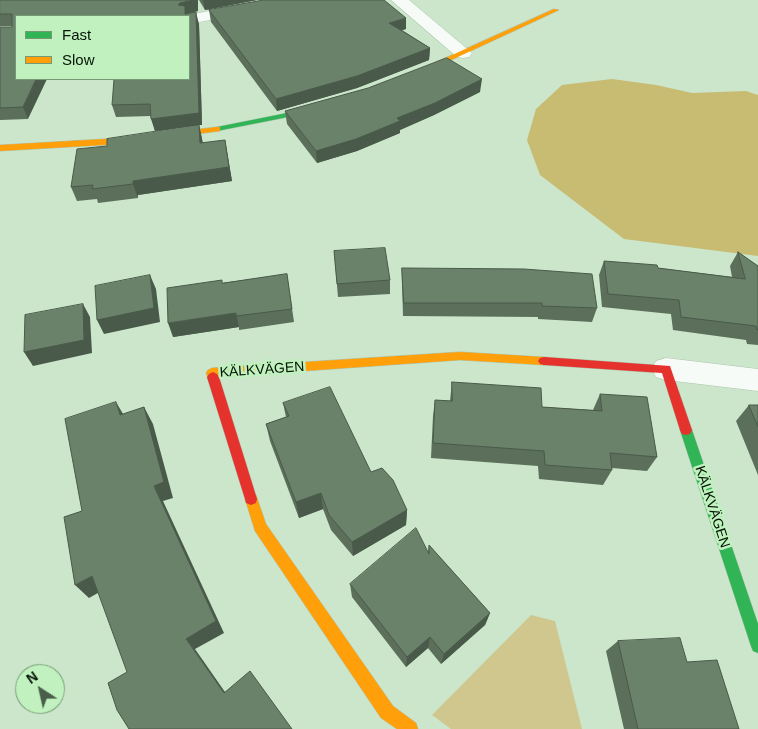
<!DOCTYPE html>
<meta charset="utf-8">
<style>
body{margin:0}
#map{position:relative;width:758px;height:729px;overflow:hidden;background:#cbe6ca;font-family:Arial,sans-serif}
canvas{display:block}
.legend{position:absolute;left:15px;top:15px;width:175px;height:65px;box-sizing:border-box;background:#c0f1bf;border:1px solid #759975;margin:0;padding:6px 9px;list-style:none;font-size:15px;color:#051605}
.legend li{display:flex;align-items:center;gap:10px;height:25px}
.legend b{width:25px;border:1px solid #759975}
.north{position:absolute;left:15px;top:664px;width:50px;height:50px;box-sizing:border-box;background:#c0f1bf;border:1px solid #759975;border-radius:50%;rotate:325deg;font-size:14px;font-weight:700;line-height:20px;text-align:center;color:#051605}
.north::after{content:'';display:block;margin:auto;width:18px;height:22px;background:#4a5f4a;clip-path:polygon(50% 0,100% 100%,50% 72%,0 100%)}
</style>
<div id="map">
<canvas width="758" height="729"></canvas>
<ul class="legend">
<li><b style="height:6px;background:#30b455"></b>Fast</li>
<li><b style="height:6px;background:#ff9f0a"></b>Slow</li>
</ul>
<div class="north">N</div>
</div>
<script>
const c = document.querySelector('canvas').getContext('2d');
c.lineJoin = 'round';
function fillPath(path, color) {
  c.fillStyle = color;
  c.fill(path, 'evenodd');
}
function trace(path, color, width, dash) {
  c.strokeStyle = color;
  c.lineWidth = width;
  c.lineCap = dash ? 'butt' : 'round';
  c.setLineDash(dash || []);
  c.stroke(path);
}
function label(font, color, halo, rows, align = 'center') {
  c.font = font + ' Arial,sans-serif';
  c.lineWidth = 5;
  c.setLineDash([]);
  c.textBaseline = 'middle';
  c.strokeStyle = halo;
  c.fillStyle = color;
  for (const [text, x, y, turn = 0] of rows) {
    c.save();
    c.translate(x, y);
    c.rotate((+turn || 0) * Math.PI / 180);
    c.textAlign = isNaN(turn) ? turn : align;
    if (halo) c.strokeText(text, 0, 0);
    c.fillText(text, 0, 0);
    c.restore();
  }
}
fillPath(new Path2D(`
 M531,615L555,621L582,729H451L432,715Z`), '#cfc78e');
fillPath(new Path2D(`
 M612,79L656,85L692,93L746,91L758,95V256L624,239L540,175L527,140L536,109L562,85Z`), '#c8bb72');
const street = new Path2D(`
 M267,0H298L296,3L290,5L189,24V16H183Z
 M391,0H409L472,53L469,57L463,58L457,57Z
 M666,358L758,369V391L666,380L656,377L652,369L656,361Z`);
const fast = new Path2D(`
 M321,104H324V108L283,118L217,131L213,129L217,127L282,114Z
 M686,425L690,426L692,430L758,624V653L753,651L751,646L680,430L682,426Z`);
const slow = new Path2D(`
 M554,9L559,10L417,76L410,74Z
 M217,127H220V131L121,144L0,151V145L121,138Z
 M460,352L544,357L548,358L550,361L548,364L544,365L460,360L219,377L217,380H209L206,373L208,370L212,368Z
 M251,493L256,495L266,524L393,706L416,723L418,729H397L381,718L255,531L245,499L246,495Z`);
const jam = new Path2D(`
 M544,357L670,366L692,430L690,434L686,435L682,434L680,430L662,373L544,365L540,364L538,361L540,358Z
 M213,372L217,374L219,377L257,499L256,503L251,505L246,503L245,499L207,377L209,374Z`);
trace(street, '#aec3ad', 1);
trace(fast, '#aec3ad', 1);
trace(slow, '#aec3ad', 1);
trace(jam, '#aec3ad', 1);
fillPath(street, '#f7fbf7');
fillPath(fast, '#30b455');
fillPath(slow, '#ff9f0a');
fillPath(jam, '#e5322d');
fillPath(new Path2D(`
 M0,0H198V11L186,14L199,24L202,125H199L203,143L225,140L232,181L138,195V198L98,203L97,199L77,201L71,187L107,146L195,126L155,131L151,116L116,117L112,105L189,16H16L28,119L0,120V27H12V26H0Z
 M199,0H257L205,10Z
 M209,10L406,29L402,30L430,48L429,60L357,88L277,111L211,22Z
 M480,92L434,115L400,130V133L357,151L317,163L287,124L285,111Z
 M334,251L390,280V294L338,297Z
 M738,252L758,266V345L747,344L746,340L673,330L671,314L602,307L599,275L604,261L658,268L732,277L730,266Z
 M402,268L597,308L592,322L538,319V317L403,316L402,282Z
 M287,274L294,322L239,330V327L173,337L222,280V283Z
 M452,382L542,407L593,410L600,394L657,457L647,471L612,468V470L603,485L539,479L538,466L431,458L433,416L435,400L450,401Z
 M283,403L371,472L407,510L406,525L353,556L331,530L323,509L299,518L270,441L266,424L286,417Z
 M749,405H758V475L736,421Z
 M429,545L490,613L485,625L441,664L428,648L406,667L352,597L350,584L428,552Z
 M618,641L687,662L739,729H624L606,651Z`), '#5b6f5b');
fillPath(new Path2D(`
 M194,0H198V11L186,14L187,16L178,5L180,3Z
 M203,0H257L205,10Z
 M196,12L199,24L202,125H199L202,139L203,158L200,143L199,125L155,131L151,119Z
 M406,18V29L389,34V23Z
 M430,48L429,60L357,88L277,111L276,99Z
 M36,79H47L28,119L23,107Z
 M482,79L480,92L434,115L400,130V133L357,151L317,163L316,151L397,118Z
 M225,140L232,181L138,195V198L133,184V181Z
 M150,275L156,289L160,322L104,334L97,320Z
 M83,304L90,317L92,353L33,366L24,352Z
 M236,313L239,327L173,337L168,323Z
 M116,402L126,419L120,415Z
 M144,407L153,424L173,498L163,501L224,633L195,649L232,702L224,693L186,639L154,486Z
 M321,493L323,509L299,518L296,502Z
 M407,510L406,525L353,556L352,542Z
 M92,576L105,589L89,598L75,585Z
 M490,613L485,625L441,664L444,654Z
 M430,637L428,648L406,667L407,657Z`), '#4a5a4a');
const building = new Path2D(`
 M0,0H194L180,3L178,5L185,6V14L196,12L199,113L151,119L150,104L112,105L114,79H189V16H16V79H36L23,107L0,108V27H12V14H0Z
 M264,0H384L406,18L389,23L430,48L357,76L276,99L209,10Z
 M447,58L482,79L435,103L397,118L400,121L356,139L316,151L285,111L368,88Z
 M199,125L200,143L225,140L229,167L133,181V184L92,189L93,185L71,187L77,149L107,146V139Z
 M385,248L390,280L337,284L334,251Z
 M738,252L758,266V330H757L756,326L681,317L679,300L608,294L604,261L657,265L658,268L745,279Z
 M402,268L524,269L592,274L597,308L542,306V303H404Z
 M287,274L292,309L236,316V313L168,323L167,288L222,280V283Z
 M150,275L154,308L97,320L95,286Z
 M83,304L84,340L24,352L25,315Z
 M452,382L541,388L542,407L602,411L600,394L647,397L657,457L610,453L612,470L545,465L544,451L433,443L435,400L452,401Z
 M330,387L371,472L382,468L393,480L407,510L352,542L329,515L321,493L296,502L266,424L289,416L283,403Z
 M116,402L120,415L144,407L164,482L154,486L216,621L186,639L224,693L250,671L292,729H129L117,710L108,683L127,672L92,576L75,585L64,517L82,511L65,419Z
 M749,405H758V426Z
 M416,528L429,554V545L490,613L444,654L430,637L407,657L350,584Z
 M680,638L687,662L717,660L739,729H638L618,641Z`);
fillPath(building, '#6a816a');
trace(building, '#4a5a4a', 1);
label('14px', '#051605', '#c0f1bf', [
 ["KÄLKVÄGEN",262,370,-4],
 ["KÄLKVÄGEN",712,507,72]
]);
</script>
